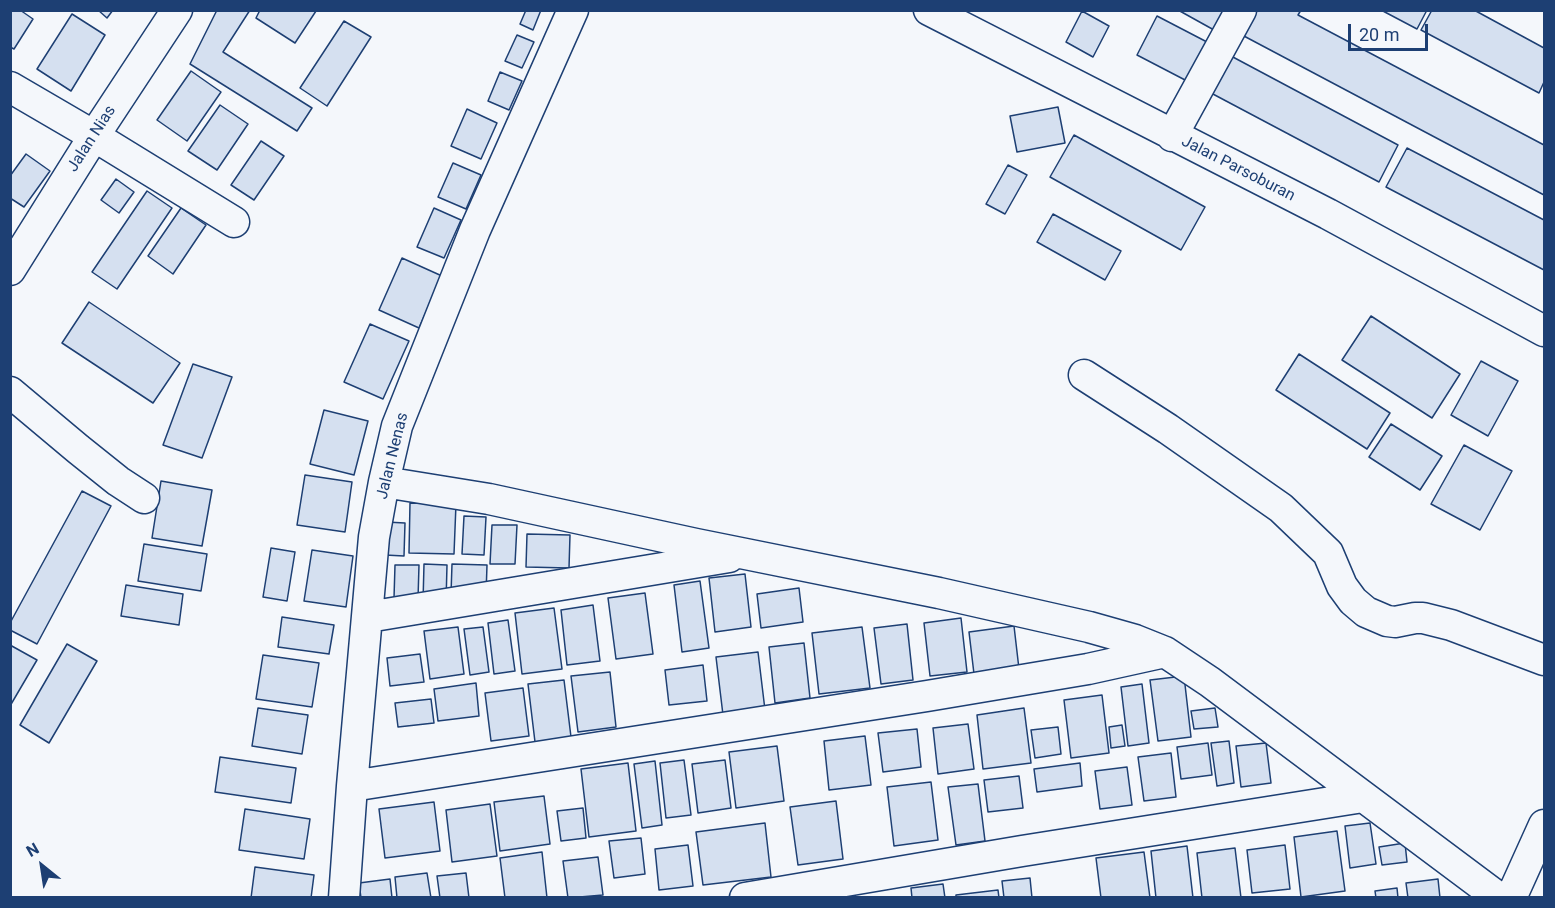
<!DOCTYPE html>
<style>
body{margin:0}
#map{position:relative;width:1555px;height:908px;overflow:hidden;background:#f4f7fb;font-family:Roboto,sans-serif}
canvas{display:block}
.frame{position:absolute;inset:0;border:12px solid #1d3f73;pointer-events:none}
.north{position:absolute;left:12px;top:836px;width:60px;height:60px;-webkit-text-stroke:4px #f4f7fb;paint-order:stroke;rotate:330deg;font-size:16px;font-weight:700;line-height:24px;text-align:center;color:#1d3f73}
.north::after{content:'';display:block;margin:auto;width:21px;height:27px;background:#1d3f73;clip-path:polygon(50% 0,100% 100%,50% 72%,0 100%)}
.scale{position:absolute;left:1348px;top:24px;width:80px;height:27px;box-sizing:border-box;border:3px solid #1d3f73;border-top:0;padding-left:8px;font-size:18px;line-height:21px;white-space:nowrap;color:#1d3f73;-webkit-text-stroke:4px #f4f7fb;paint-order:stroke}
</style>
<div id="map">
<canvas width="1555" height="908"></canvas>
<div class="frame"></div>
<div class="north">N</div>
<div class="scale">20 m</div>
</div>
<script>
const c = document.querySelector('canvas').getContext('2d');
c.lineJoin = 'round';
function fillPath(path, color) {
  c.fillStyle = color;
  c.fill(path, 'evenodd');
}
function trace(path, color, width, dash) {
  c.strokeStyle = color;
  c.lineWidth = width;
  c.lineCap = dash ? 'butt' : 'round';
  c.setLineDash(dash || []);
  c.stroke(path);
}
function label(font, color, halo, rows, align = 'center') {
  c.font = font + ' Roboto,sans-serif';
  c.lineWidth = 4.5;
  c.setLineDash([]);
  c.textBaseline = 'middle';
  c.strokeStyle = halo;
  c.fillStyle = color;
  for (const [text, x, y, turn = 0] of rows) {
    c.save();
    c.translate(x, y);
    c.rotate((+turn || 0) * Math.PI / 180);
    c.textAlign = isNaN(turn) ? turn : align;
    if (halo) c.strokeText(text, 0, 0);
    c.fillText(text, 0, 0);
    c.restore();
  }
}
const building = new Path2D(`
 M10,10H20L33,19L14,49L10,47Z
 M98,10H113L107,18Z
 M217,10H250L223,52L312,108L297,131L190,64Z
 M260,10H316V11L295,43L256,18Z
 M526,10H541L533,30L520,24Z
 M1178,10H1225L1214,30Z
 M1256,10H1301L1298,15L1544,145V195L1242,35Z
 M1381,10H1427L1417,29Z
 M1432,10H1474L1544,48V82L1539,93L1421,30Z
 M1082,11L1109,26L1093,57L1066,42Z
 M72,14L105,35L71,91L37,69Z
 M1157,16L1207,42L1187,81L1137,55Z
 M344,21L371,37L327,106L300,88Z
 M517,35L534,42L522,68L505,61Z
 M1231,56L1398,145L1379,182L1211,93Z
 M191,71L221,92L187,141L157,120Z
 M500,72L522,81L509,110L488,101Z
 M220,105L248,124L217,170L188,151Z
 M1058,107L1065,143L1017,152L1010,116Z
 M467,109L497,123L481,159L451,146Z
 M1074,135L1205,207L1181,250L1050,177Z
 M261,141L284,156L254,200L231,185Z
 M1407,148L1544,220V270L1386,187Z
 M26,154L50,171L24,207L10,198V176Z
 M453,163L481,175L466,209L438,197Z
 M1008,165L1027,175L1005,214L986,204Z
 M116,179L134,192L119,213L101,200Z
 M147,191L172,208L117,289L92,272Z
 M181,208L206,225L173,274L148,256Z
 M434,208L461,220L444,258L417,247Z
 M1053,214L1121,251L1105,280L1037,242Z
 M402,258L442,276L419,328L379,310Z
 M89,302L180,363L153,403L62,343Z
 M1371,316L1460,374L1432,418L1342,360Z
 M370,324L409,341L383,399L344,382Z
 M1299,354L1390,413L1367,449L1276,390Z
 M1481,361L1518,381L1488,436L1451,415Z
 M193,364L232,377L202,458L163,445Z
 M324,410L368,421L354,475L310,464Z
 M1391,424L1442,456L1420,490L1369,457Z
 M1464,445L1512,471L1480,530L1431,504Z
 M305,475L352,482L345,532L297,525Z
 M161,481L212,490L202,546L152,538Z
 M82,491L111,506L37,644L10,630V623Z
 M410,503L456,504L454,554L409,553Z
 M464,516L486,517L484,555L462,554Z
 M386,522L405,523L404,556L385,555Z
 M492,525H517L515,564H490Z
 M527,534L570,535L569,568L526,567Z
 M144,544L207,554L201,591L138,581Z
 M271,548L295,552L287,601L263,597Z
 M312,550L353,556L346,607L304,601Z
 M424,564L447,565L446,603L423,602Z
 M452,564L487,565L486,595L451,594Z
 M395,565H419L418,599L394,598Z
 M745,574L751,627L715,632L709,578Z
 M700,581L709,648L682,652L674,585Z
 M126,585L183,594L179,625L121,616Z
 M799,588L803,622L761,628L757,594Z
 M645,593L653,654L616,659L608,598Z
 M593,605L600,661L567,665L561,610Z
 M554,608L562,669L522,674L515,613Z
 M282,617L334,625L329,654L278,647Z
 M961,618L967,672L930,676L924,623Z
 M508,620L515,671L494,674L488,623Z
 M907,624L913,680L881,684L874,628Z
 M1014,626L1019,669L974,674L969,632Z
 M458,627L464,674L430,679L424,631Z
 M483,627L489,672L470,675L464,629Z
 M862,627L870,688L819,694L812,633Z
 M804,643L810,698L775,703L769,647Z
 M67,644L97,661L49,743L20,725Z
 M10,645L37,660L10,706Z
 M758,652L765,710L723,715L716,657Z
 M420,654L424,682L390,686L387,658Z
 M263,655L319,663L312,707L256,699Z
 M703,665L707,701L669,705L665,670Z
 M610,672L616,727L578,732L571,676Z
 M1184,676L1191,737L1158,741L1150,680Z
 M564,680L571,737L535,742L528,684Z
 M476,683L479,716L438,721L434,689Z
 M1142,684L1149,743L1128,746L1121,687Z
 M523,688L529,736L491,741L485,693Z
 M1102,695L1109,753L1071,758L1064,700Z
 M431,699L434,723L398,727L395,703Z
 M258,708L308,715L302,754L252,746Z
 M1024,708L1031,763L983,769L977,715Z
 M1215,708L1218,727L1194,729L1191,711Z
 M968,724L974,769L938,774L933,728Z
 M1122,725L1125,746L1111,748L1109,727Z
 M1058,727L1061,754L1035,758L1031,730Z
 M917,729L921,767L883,772L878,733Z
 M865,736L871,785L829,790L824,741Z
 M1229,741L1234,783L1217,786L1211,743Z
 M1208,743L1212,775L1181,779L1177,747Z
 M1266,743L1271,783L1241,787L1236,746Z
 M777,746L784,801L736,808L729,752Z
 M1171,753L1176,797L1144,801L1138,757Z
 M220,757L296,768L291,803L215,792Z
 M684,760L691,815L666,818L660,763Z
 M725,760L731,808L698,813L692,764Z
 M655,761L662,825L642,828L634,764Z
 M628,763L636,831L589,837L581,769Z
 M1080,763L1082,786L1037,792L1034,769Z
 M1127,767L1132,805L1100,809L1095,771Z
 M1019,776L1023,808L988,812L984,780Z
 M931,782L938,840L894,846L887,787Z
 M978,784L985,841L956,845L948,787Z
 M544,796L550,844L500,851L494,802Z
 M836,801L843,859L798,865L790,807Z
 M434,802L440,851L385,858L379,809Z
 M490,804L497,856L452,862L446,810Z
 M583,808L586,838L561,841L557,811Z
 M245,809L310,819L304,859L239,850Z
 M765,823L771,877L703,885L696,832Z
 M1370,823L1376,864L1350,868L1345,826Z
 M1337,831L1345,891L1301,897L1294,837Z
 M641,838L645,874L614,878L609,841Z
 M1405,843L1407,862L1382,865L1379,847Z
 M688,845L693,886L659,890L655,849Z
 M1285,845L1290,889L1252,893L1247,850Z
 M1187,846L1193,898H1156L1151,851Z
 M1235,848L1241,898H1202L1197,853Z
 M542,852L547,898H505L500,858Z
 M1144,852L1150,898H1101L1096,858Z
 M598,857L603,895L568,898L563,861Z
 M255,867L314,875L311,898H251Z
 M427,873L431,898H397L395,877Z
 M466,873L469,898H440L437,876Z
 M1030,878L1032,898H1004L1002,881Z
 M390,879L392,898H361L359,883Z
 M1438,879L1440,898H1408L1406,883Z
 M943,884L945,898H912L911,888Z
 M1397,888L1398,898H1376L1375,891Z
 M998,890L999,898H956V895Z`);
fillPath(building, '#d5e0f0');
trace(building, '#1d3f73', 1.5);
const minor = new Path2D(`
 M929,10L1328,214L1544,331
 M10,87L94,136L234,222
 M1172,136L1241,10
 M10,270L94,136L177,10
 M1084,375L1168,429L1281,508L1328,553L1342,586L1353,601L1366,612L1387,621L1395,622L1415,618H1423L1451,625L1544,660
 M10,392L78,449L118,481L144,498
 M384,482L489,499L696,544L939,593L1089,627L1135,640L1165,652L1210,682L1499,898
 M368,617L729,557
 M352,786L927,696L1088,669L1165,652
 M344,898L352,786L374,537L384,482L397,426L475,230L573,10
 M745,898L1022,851L1363,797
 M1511,898L1544,825`);
trace(minor, '#1d3f73', 33);
trace(minor, '#f4f7fb', 30);
label('16px', '#1d3f73', '#f4f7fb', [
 ["Jalan Nias",92,139,-57],
 ["Jalan Parsoburan",1238,169,27],
 ["Jalan Nenas",393,456,-76]
]);
</script>
